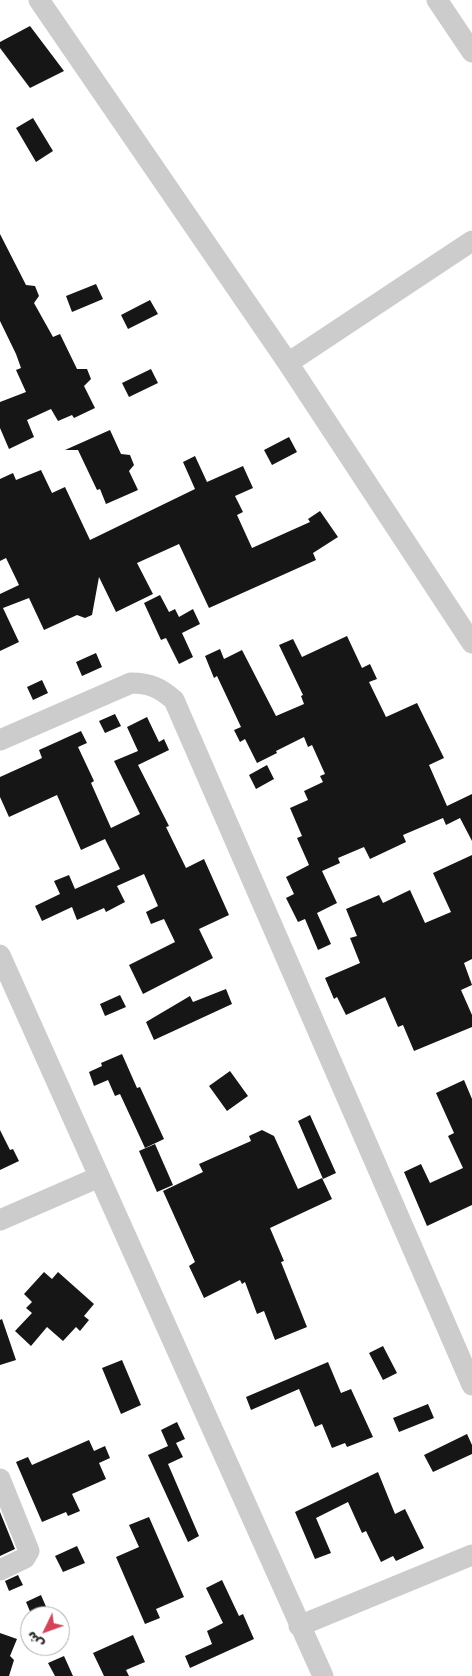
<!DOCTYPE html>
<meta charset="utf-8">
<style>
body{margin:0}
#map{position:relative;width:472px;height:1676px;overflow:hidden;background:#fff;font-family:"DejaVu Sans","Noto Naskh Arabic",sans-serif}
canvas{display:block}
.north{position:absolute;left:20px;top:1606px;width:50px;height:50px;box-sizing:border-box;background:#fff;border:1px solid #acacac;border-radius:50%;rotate:228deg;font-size:14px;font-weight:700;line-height:20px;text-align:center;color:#2f2f2f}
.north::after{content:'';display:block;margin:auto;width:18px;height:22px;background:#d24558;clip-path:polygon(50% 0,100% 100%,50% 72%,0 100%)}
</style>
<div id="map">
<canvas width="472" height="1676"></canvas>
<div class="north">ش</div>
</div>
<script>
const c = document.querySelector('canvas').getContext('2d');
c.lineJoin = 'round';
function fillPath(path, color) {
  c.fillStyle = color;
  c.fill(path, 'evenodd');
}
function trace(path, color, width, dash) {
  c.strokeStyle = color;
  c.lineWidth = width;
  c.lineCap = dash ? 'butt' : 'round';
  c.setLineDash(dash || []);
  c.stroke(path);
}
fillPath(new Path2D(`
 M30,26L64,71L30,88L0,48V42Z
 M33,118L53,151L36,162L16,128Z
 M0,234L26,285L35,286L39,296L34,303L53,337L60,334L77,369H87L91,379L84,386L95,408L74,418L72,415L58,421L51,409L27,420L34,437L9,449L0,428V402L26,392L16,370L21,368L16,354L0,321Z
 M96,284L103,299L72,312L66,296Z
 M150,300L158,314L128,329L121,315Z
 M151,369L158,383L129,397L122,383Z
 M110,430L121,454L130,455L134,465L129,471L138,490L106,504L100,489L97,490L78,450H65Z
 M289,437L297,452L272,465L264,450Z
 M195,456L207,482L243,466L253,488L235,496L243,512L237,515L252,548L310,522L308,519L320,511L338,537L313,553L316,560L209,608L179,544L137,563L153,594L116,612L99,577L92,615L85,618L77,615L44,630L29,598L3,608L19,642L0,651V594L19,585L6,558L0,561V479L13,473L16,480L41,470L52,493L65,487L90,540L195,489L183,462Z
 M160,595L169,612L175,609L179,617L193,609L200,624L182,633L193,657L179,664L166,638L161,640L144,603Z
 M347,636L362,668L370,664L377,679L369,682L386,717L417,703L444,758L429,765L447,806L472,794V841L460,818L446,825L443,818L403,835L406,842L370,859L364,847L338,858L340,863L322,871L337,903L317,913L331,944L318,950L305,919L298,922L286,898L294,894L286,877L309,865L297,838L302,836L290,808L308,800L304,791L323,782L320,776L325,774L312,745L308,747L304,737L276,751L277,753L257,763L245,739L240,742L234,730L241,727L217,676L214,678L205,656L220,649L224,659L242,650L276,716L304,704L301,696L303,695L279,645L293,639L302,657Z
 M96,653L102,667L82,676L76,662Z
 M42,680L48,693L33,700L27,687Z
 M115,714L121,726L105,733L99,721Z
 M147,717L159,742L164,739L169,750L138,765L169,826L166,827L186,868L204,859L229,915L199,929L213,958L143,994L129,965L175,942L164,919L151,924L146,912L158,906L144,874L117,886L125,902L106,912L104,908L77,920L72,907L42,921L35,906L60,894L54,881L69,875L75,889L120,869L105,839L81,850L57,795L9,817L0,797V777L42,758L39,750L81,731L87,743L78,747L94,781L91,783L111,828L140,814L114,761L138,751L127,727Z
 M267,765L274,779L256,789L249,775Z
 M472,855V959L464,963L472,985L461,990L472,1015V1027L414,1051L403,1025L398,1027L385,997L346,1015L337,997L334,999L325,978L360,963L350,938L357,936L346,909L379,895L383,903L410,890L425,923L451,912L433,873Z
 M226,989L232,1004L154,1040L146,1022L190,996L193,1002Z
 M120,995L126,1007L105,1016L100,1004Z
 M122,1054L137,1088L140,1087L164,1139L145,1148L120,1094L115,1096L108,1080L94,1086L89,1072L102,1066L101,1063Z
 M230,1071L248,1096L227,1111L209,1086Z
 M464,1080L472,1099V1205L427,1226L404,1172L421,1164L430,1183L463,1168L448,1136L454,1133L436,1093Z
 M310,1115L336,1173L323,1179L298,1121Z
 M0,1130L10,1150L13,1149L19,1161L0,1170Z
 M262,1130L274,1136L298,1189L322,1178L332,1199L270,1228L284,1261L281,1262L307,1327L275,1340L264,1311L257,1314L245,1282L242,1284L240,1280L204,1298L189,1266L195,1262L163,1191L203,1172L199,1164L251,1141L249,1136Z
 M155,1144L173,1185L157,1192L139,1151Z
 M44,1272L52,1279L58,1272L94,1304L84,1316L89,1320L80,1331L76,1327L63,1341L47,1327L31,1346L15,1331L32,1313L26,1308L32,1302L24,1294Z
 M2,1319L16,1360L0,1365V1320Z
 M383,1346L397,1373L383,1380L369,1353Z
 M122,1360L141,1405L121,1414L102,1368Z
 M328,1362L341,1393L351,1389L373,1437L347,1447L345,1443L332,1448L322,1424L315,1427L299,1389L251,1410L246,1397Z
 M428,1404L434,1418L399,1432L393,1418Z
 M177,1422L185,1439L176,1443L183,1457L168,1464L199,1536L188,1542L148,1455L168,1446L161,1430Z
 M467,1434L472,1445V1454L433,1472L424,1455Z
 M89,1440L94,1451L105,1446L110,1458L99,1463L106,1479L72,1494L80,1511L68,1516L66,1512L42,1522L16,1462L28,1457L32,1465Z
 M378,1472L395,1514L405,1509L424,1548L396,1561L393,1556L381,1562L366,1531L362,1533L348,1502L316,1518L331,1553L315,1559L295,1512Z
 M0,1512L15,1549L0,1556Z
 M149,1517L184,1597L156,1609L160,1618L145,1624L116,1557L139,1547L129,1525Z
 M77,1546L85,1563L63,1572L55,1556Z
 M18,1575L23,1585L9,1591L5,1581Z
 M222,1580L239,1616L243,1614L254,1639L190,1668L185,1656L212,1644L207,1631L223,1623L206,1588Z
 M41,1595L50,1616H32L26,1602Z
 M0,1633L17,1639L10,1656L14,1660L9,1676H0Z
 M133,1635L145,1662L126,1670L129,1676H104L93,1653Z
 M64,1656L73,1676H55L48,1663Z`), '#161616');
trace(new Path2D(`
 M39,0L288,363L472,643
 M437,0L472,52
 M288,363L472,241
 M0,740L131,683C150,683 160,688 174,700L472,1385
 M0,955L323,1676
 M0,1220L99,1177
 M0,1479L29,1551L25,1558L0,1570
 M299,1626L472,1555`), '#ccc', 21);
</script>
